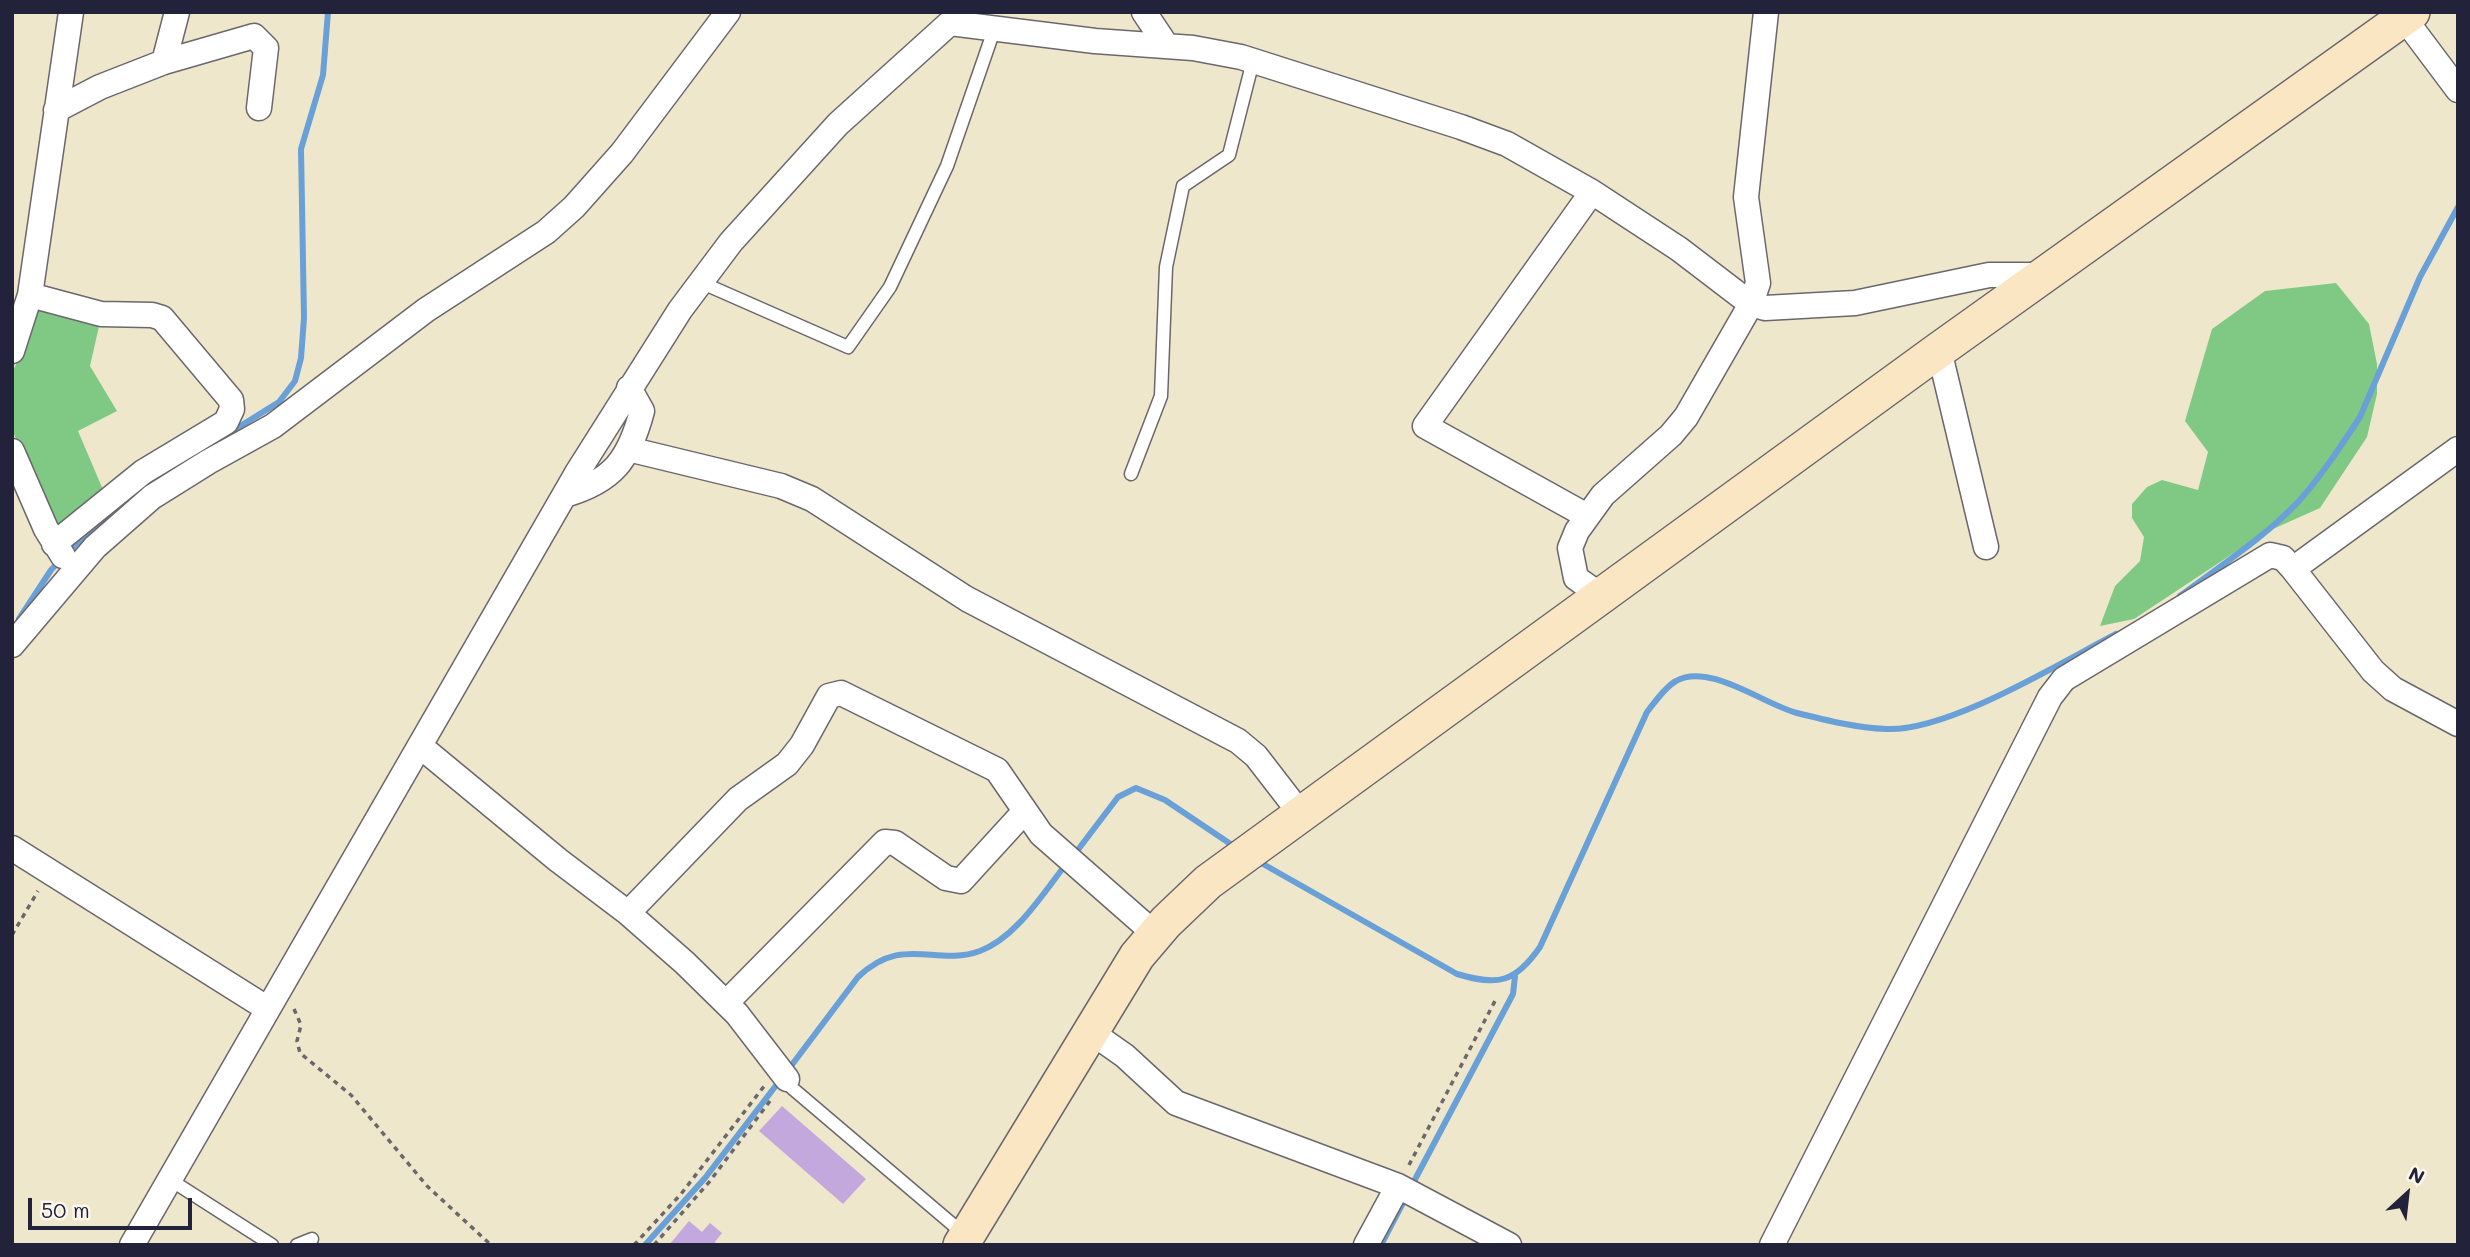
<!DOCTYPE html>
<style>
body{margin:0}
#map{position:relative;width:2470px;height:1257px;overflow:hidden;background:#efe7cb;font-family:Mali,sans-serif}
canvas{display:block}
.frame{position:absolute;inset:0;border:14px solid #22223b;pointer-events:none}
.north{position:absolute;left:2372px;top:1159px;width:70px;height:70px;-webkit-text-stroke:5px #fbf7ec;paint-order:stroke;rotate:27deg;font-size:19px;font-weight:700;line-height:28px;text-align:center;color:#22223b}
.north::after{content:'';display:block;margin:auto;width:24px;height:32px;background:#22223b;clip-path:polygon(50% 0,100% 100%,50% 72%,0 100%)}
.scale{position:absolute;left:28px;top:1198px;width:164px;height:32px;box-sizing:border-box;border:4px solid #22223b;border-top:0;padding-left:9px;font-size:21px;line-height:24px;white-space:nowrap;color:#22223b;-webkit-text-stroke:5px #fbf7ec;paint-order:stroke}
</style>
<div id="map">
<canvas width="2470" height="1257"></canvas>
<div class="frame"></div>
<div class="north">N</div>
<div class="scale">50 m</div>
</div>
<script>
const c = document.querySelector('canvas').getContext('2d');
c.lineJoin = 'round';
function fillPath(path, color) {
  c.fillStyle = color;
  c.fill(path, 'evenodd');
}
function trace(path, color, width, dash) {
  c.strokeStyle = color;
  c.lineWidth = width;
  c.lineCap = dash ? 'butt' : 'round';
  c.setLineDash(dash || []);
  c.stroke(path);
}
fillPath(new Path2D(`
 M2336,283L2369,324L2377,364V394L2367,437L2320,508L2264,533L2134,619L2100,626L2115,586L2140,561L2144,537L2132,518V504L2147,487L2162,480L2198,490L2208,452L2185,421L2212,329L2265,291Z
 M36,305L100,322L90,366L117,411L78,431L104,492L59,526L48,524L12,429V373L29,337Z`), '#80c985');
trace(new Path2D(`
 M226,435L279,402L295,381L301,358L304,318L301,149L323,75L328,12
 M2180,596C2220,566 2264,538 2299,501C2322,475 2341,446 2360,417L2420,277L2458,207
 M19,619L51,570L75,545L160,475
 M1074,855L1118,797L1136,788L1165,800L1238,849
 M1256,860L1457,974C1498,986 1515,983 1540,947L1647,712C1655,702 1665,687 1676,681C1709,662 1763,704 1797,713C1825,720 1857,728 1886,729C1948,732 2060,663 2116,634
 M788,1070L858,977C903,934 935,967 980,951C1017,937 1043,893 1067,863
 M1411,1187L1513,994L1515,976
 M645,1245L705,1178L781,1079
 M1381,1245L1406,1197`), '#69a0d7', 6);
fillPath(new Path2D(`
 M782,1106L866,1179L843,1204L759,1131Z
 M689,1221L702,1232L710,1223L722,1233L715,1242L717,1245H669Z`), '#c3a8de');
const lane = new Path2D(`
 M700,282L848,347L890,287L947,166L994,30
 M1131,474L1161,396L1166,267L1183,186L1229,155L1253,61
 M792,1088L965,1235
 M169,1179L272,1245
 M297,1245L312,1239`);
const street = new Path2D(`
 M1144,12L1166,45
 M2404,18L2458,90
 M950,23L1095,41L1193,48L1241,57L1461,127L1507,144L1592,192L1679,249L1751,304L1765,308L1855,303L1989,275H2047
 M164,62L177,12
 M56,110L100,87L164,62L254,36L266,48L259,108
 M30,295L101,314L152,315L162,318L231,400L232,409L226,422L143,472L54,544
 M1939,350L1986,547
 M12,351L30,295L71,12
 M628,449L781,486L812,499L967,599L1238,741L1256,756L1300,813
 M12,451L46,529L63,556
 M565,495C613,481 629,460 642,411L629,388
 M1587,516L1425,426L1592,192
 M2293,569L2458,449
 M1603,597L1576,578L1570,548L1577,531L1603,495L1671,435L1686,417L1751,304L1758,283L1746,197L1766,12
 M12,645L95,547L152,497L208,462L273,426L426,310L546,232L574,207L622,153L728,12
 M420,746L558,860L628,913L685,963L737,1014L787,1079
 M12,848L268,1009
 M628,913L738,799L787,764L802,745L829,696L841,693L997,770L1041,834L1155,934
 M726,1003L885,842L895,843L946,878L961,881L1025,811
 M1091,1032L1125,1056L1176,1103L1398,1186L1509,1245
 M132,1245L577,473L680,310L731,242L838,124L962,12
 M1366,1245L1398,1186
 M1772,1245L2050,697L2064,679L2270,555L2283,558L2293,569L2373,671L2393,689L2458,724`);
const secondary = new Path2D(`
 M961,1245L1137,956L1166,922L1208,882L1939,350L2412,12`);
trace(lane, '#6a676d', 15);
trace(street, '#6a676d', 27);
trace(secondary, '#6a676d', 38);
trace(new Path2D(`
 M12,935L38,891
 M294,1009L301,1025L297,1041L300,1053L351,1095L427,1186L491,1245
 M1409,1165L1495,1001
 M634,1245L681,1194L765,1085
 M654,1245L710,1181L773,1097`), '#6a676d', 3.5, [5, 5]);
trace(lane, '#fff', 12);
trace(street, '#fff', 24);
trace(secondary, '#fbe6c4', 35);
</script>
